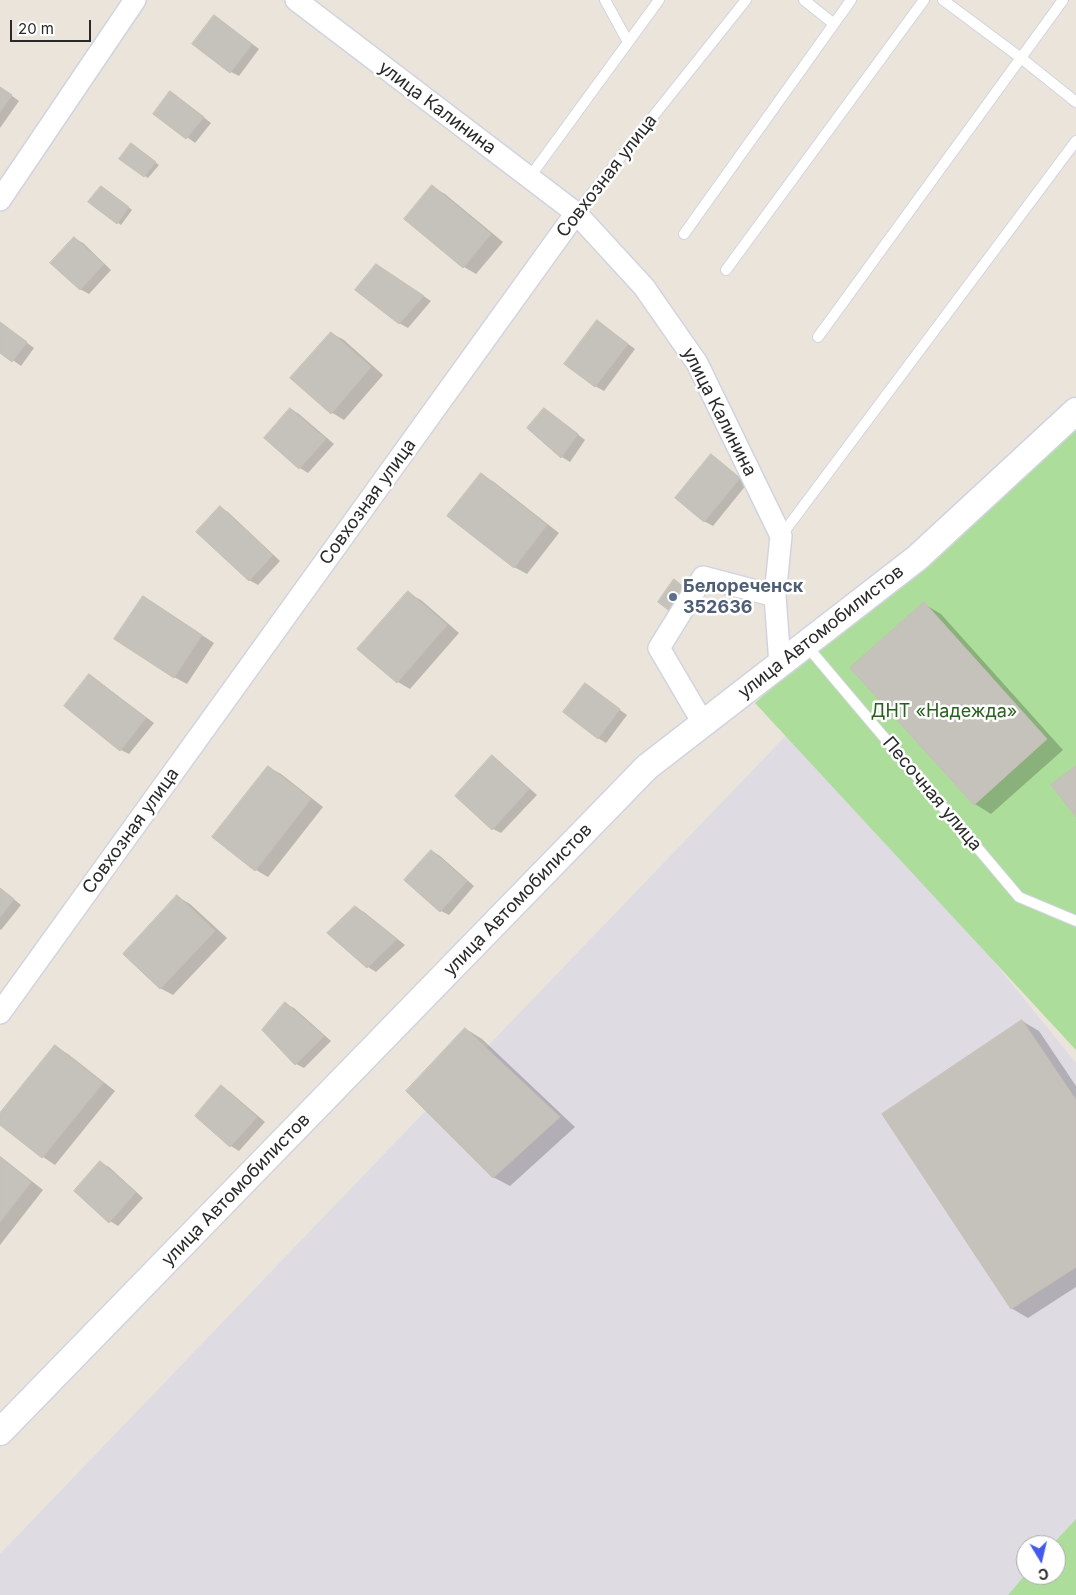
<!DOCTYPE html>
<meta charset="utf-8">
<style>
body{margin:0}
#map{position:relative;width:1076px;height:1595px;overflow:hidden;background:#eae4db;font-family:Inter,sans-serif}
canvas{display:block}
.north{position:absolute;left:1016px;top:1535px;width:50px;height:50px;box-sizing:border-box;background:#fff;border:1px solid #a9a9a9;border-radius:50%;rotate:171deg;font-size:14px;font-weight:700;line-height:20px;text-align:center;color:#292929}
.north::after{content:'';display:block;margin:auto;width:18px;height:22px;background:#455aed;clip-path:polygon(50% 0,100% 100%,50% 72%,0 100%)}
.scale{position:absolute;left:10px;top:20px;width:81px;height:22px;box-sizing:border-box;border:2px solid #292929;border-top:0;padding-left:6px;font-size:15px;line-height:18px;white-space:nowrap;color:#292929;-webkit-text-stroke:4px #fff;paint-order:stroke}
</style>
<div id="map">
<canvas width="1076" height="1595"></canvas>
<div class="north">С</div>
<div class="scale">20 m</div>
</div>
<script>
const c = document.querySelector('canvas').getContext('2d');
c.lineJoin = 'round';
function fillPath(path, color) {
  c.fillStyle = color;
  c.fill(path, 'evenodd');
}
function trace(path, color, width, dash) {
  c.strokeStyle = color;
  c.lineWidth = width;
  c.lineCap = dash ? 'butt' : 'round';
  c.setLineDash(dash || []);
  c.stroke(path);
}
function label(font, color, halo, rows, align = 'center') {
  c.font = font + ' Inter,sans-serif';
  c.lineWidth = 5;
  c.setLineDash([]);
  c.textBaseline = 'middle';
  c.strokeStyle = halo;
  c.fillStyle = color;
  for (const [text, x, y, turn = 0] of rows) {
    c.save();
    c.translate(x, y);
    c.rotate((+turn || 0) * Math.PI / 180);
    c.textAlign = isNaN(turn) ? turn : align;
    if (halo) c.strokeText(text, 0, 0);
    c.fillText(text, 0, 0);
    c.restore();
  }
}
fillPath(new Path2D(`
 M799,722L1076,1063V1543L1056,1545H1026L1025,1595H0V1554Z`), '#dedbe3');
fillPath(new Path2D(`
 M1076,421V1050L755,703Z
 M1076,1519V1595H1008L1026,1574L1056,1575V1545H1052Z`), '#addd9b');
fillPath(new Path2D(`
 M223,22L259,49L239,76L231,72Z
 M0,87L19,101L0,128Z
 M179,98L211,123L195,143L155,113Z
 M135,147L159,165L148,178L145,176Z
 M432,187L445,194L503,242L476,274L464,267Z
 M105,189L132,210L121,225L117,222Z
 M74,238L83,243L111,270L89,294L80,289Z
 M384,270L431,301L408,328L399,323Z
 M598,322L635,349L604,391L595,386Z
 M0,323L34,348L21,366L0,351Z
 M331,333L344,340L383,375L344,420L331,412Z
 M291,409L299,414L334,444L308,473L300,468L265,438Z
 M553,415L585,440L570,462L562,457Z
 M711,456L719,461L747,484L713,526L704,521Z
 M482,475L494,482L559,533L527,574L514,567Z
 M220,508L228,512L280,561L258,585L249,580Z
 M408,593L421,600L459,633L410,689L398,682Z
 M924,604L941,614L1063,750L991,814L975,804Z
 M156,605L214,643L187,684L174,677Z
 M90,675L154,723L129,754L121,750L65,706Z
 M585,685L627,715L606,743L598,738Z
 M492,757L500,762L537,795L501,833L493,829Z
 M268,767L281,774L323,807L268,877L256,870Z
 M432,851L440,856L474,886L449,915L441,911Z
 M0,888L21,905L1,930L0,929Z
 M178,897L190,904L227,938L173,995L160,988Z
 M355,908L364,912L405,945L376,972L368,967Z
 M286,1004L294,1008L331,1041L304,1068L296,1064Z
 M1022,1021L1039,1031L1076,1086V1287L1028,1318L1011,1308Z
 M466,1029L482,1039L575,1127L510,1186L493,1177Z
 M55,1047L68,1054L115,1091L55,1165L43,1157L0,1123V1115Z
 M222,1087L230,1092L265,1122L239,1151L231,1146Z
 M0,1156L43,1190L0,1245Z
 M101,1163L109,1167L143,1198L118,1226L110,1221Z`), '#0003');
const building = new Path2D(`
 M214,15L252,44L230,73L192,44Z
 M0,87L12,95L0,112Z
 M170,91L204,117L186,139L153,114Z
 M131,143L156,162L144,177L119,159Z
 M432,185L491,234L463,268L404,219Z
 M101,186L129,207L117,224L88,202Z
 M74,237L104,264L80,290L50,263Z
 M376,264L424,296L399,324L355,290Z
 M597,320L628,344L595,387L564,364Z
 M0,322L27,342L12,362L0,353Z
 M331,332L371,367L331,414L290,378Z
 M290,408L326,439L299,469L264,438Z
 M544,408L578,434L561,458L527,428Z
 M711,454L740,478L704,522L675,498Z
 M481,473L547,525L514,568L447,516Z
 M220,506L273,555L249,581L196,532Z
 M674,579L687,590L671,612L658,602Z
 M408,591L447,625L397,683L357,649Z
 M143,596L202,635L174,678L114,639Z
 M924,602L1047,739L974,805L850,668Z
 M89,674L146,718L120,751L64,706Z
 M585,683L620,709L598,739L563,712Z
 M492,755L529,789L492,830L455,796Z
 M268,766L311,799L255,871L212,837Z
 M1076,766V817L1051,785Z
 M431,850L467,881L440,912L404,880Z
 M0,888L14,899L0,917Z
 M177,895L215,931L160,989L123,954Z
 M355,906L397,939L367,968L327,933Z
 M285,1002L324,1036L295,1065L262,1030Z
 M1022,1020L1076,1100V1267L1011,1309L882,1114Z
 M465,1028L560,1117L493,1178L406,1091Z
 M55,1045L103,1083L42,1158L0,1125V1113Z
 M221,1085L257,1117L230,1147L195,1116Z
 M0,1157L31,1182L0,1222Z
 M100,1161L136,1192L109,1223L74,1191Z`);
fillPath(building, '#c5c1bb');
trace(building, '#c5c0b5', 1);
const service = new Path2D(`
 M605,0L628,42
 M804,0L834,24
 M943,0L1021,58L1076,102
 M529,178L659,0
 M576,213L746,0
 M684,234L851,0
 M726,270L924,0
 M818,337L1063,0
 M781,536L1076,141
 M806,645L1019,897L1076,921`);
const minor = new Path2D(`
 M296,0L576,213L644,287L697,363L781,536L775,596L780,664
 M0,200L135,0
 M703,723L659,648L703,577L775,596
 M0,1013L576,213`);
const tertiary = new Path2D(`
 M0,1432L647,767L917,558L1076,411`);
trace(service, '#d1d3e1', 12);
trace(minor, '#d1d3e1', 24);
trace(tertiary, '#d1d3e1', 29);
trace(service, '#fff', 10);
trace(minor, '#fff', 21);
trace(tertiary, '#fff', 26);
for (const [x, y, r, color] of [
 [673,597,5,"#5c6f8a"]
]) {
  const dot = new Path2D();
  dot.arc(x, y, r, 0, 2 * Math.PI);
  c.fillStyle = color;
  c.fill(dot);
  trace(dot, '#fff', 2);
}
label('18px', '#292929', '#fff', [
 ["улица Калинина",437,108,37],
 ["Совхозная улица",607,176,-52],
 ["улица Калинина",719,412,63],
 ["Совхозная улица",368,502,-54],
 ["улица Автомобилистов",821,632,-38],
 ["Песочная улица",932,794,50],
 ["Совхозная улица",131,831,-54],
 ["улица Автомобилистов",518,900,-46],
 ["улица Автомобилистов",236,1190,-46]
]);
label('bold 18px', '#4e5e75', '#fff', [
 ["Белореченск",683,587],
 ["352636",683,608]
], 'left');
label('18px', '#28601e', '#fff', [
 ["ДНТ «Надежда»",944,712]
]);
</script>
